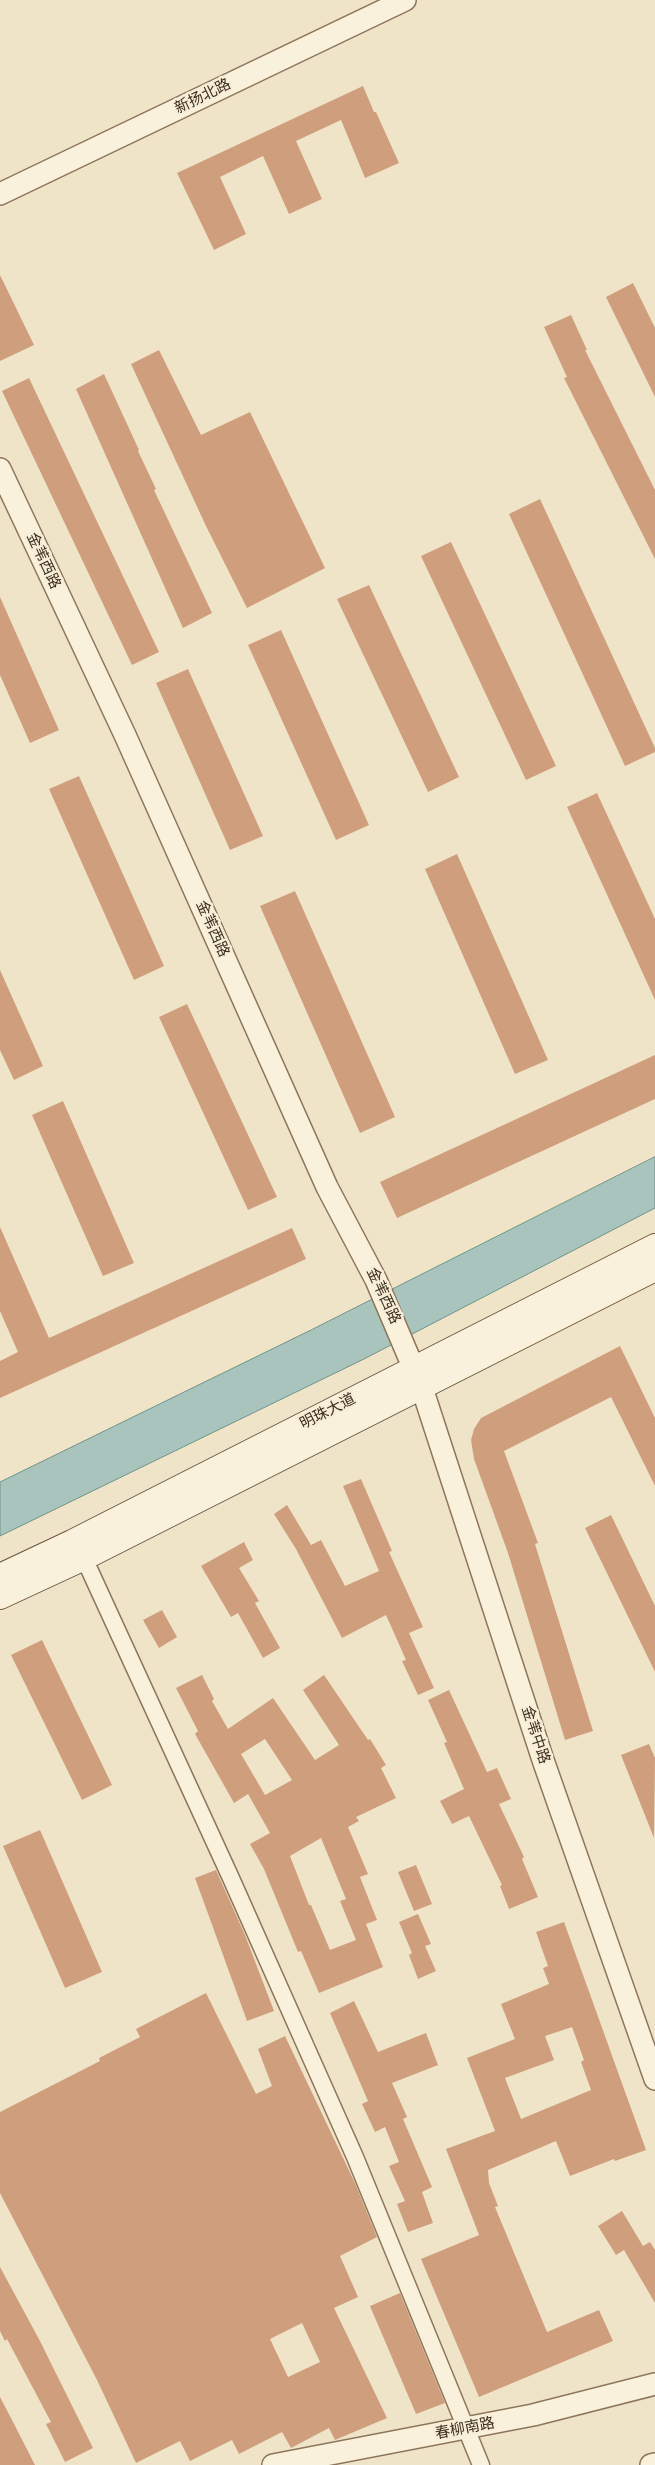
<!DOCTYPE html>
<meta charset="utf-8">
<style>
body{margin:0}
canvas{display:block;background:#f0e4c8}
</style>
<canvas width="655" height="2465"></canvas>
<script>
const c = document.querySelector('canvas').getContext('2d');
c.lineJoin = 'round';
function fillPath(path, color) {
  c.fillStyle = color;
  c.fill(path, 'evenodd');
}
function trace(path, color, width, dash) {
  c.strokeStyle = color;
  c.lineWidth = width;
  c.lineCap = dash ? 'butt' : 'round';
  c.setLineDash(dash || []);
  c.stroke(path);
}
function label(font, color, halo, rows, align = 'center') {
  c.font = font + ' "Source Serif 4","Noto Sans SC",serif';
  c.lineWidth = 5;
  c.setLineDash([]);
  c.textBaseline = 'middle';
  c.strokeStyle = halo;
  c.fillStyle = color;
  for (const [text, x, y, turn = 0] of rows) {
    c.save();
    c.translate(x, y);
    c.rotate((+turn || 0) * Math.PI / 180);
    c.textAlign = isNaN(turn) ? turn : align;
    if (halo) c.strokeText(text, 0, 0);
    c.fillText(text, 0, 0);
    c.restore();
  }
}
const water = new Path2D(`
 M655,1157V1208L364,1359L0,1536V1482L311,1330Z`);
fillPath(water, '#a9c4bc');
trace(water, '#6f938a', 1);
fillPath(new Path2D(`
 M363,86L374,112H376L399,163L365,178L341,120L296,141L322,199L289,214L263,156L220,177L246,234L214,250L177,173Z
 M0,275L34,345L0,361Z
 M633,283L655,328V397L606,297Z
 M571,315L587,350H585L655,490V559L564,378L567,377L544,327Z
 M159,350L201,435L250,412L325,568L247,608L206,526L131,364Z
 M104,374L139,450L138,451L156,489L154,490L212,613L183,628L76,389Z
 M29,378L159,652L132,665L2,391Z
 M540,499L655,748V752L625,766L509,514Z
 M451,542L556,766L526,780L421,556Z
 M369,585L459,777L428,792L337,599Z
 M0,597L59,730L30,743L0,675Z
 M281,630L369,825L336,840L248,645Z
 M188,669L263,836L230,850L156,683Z
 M79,776L164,966L134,980L49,789Z
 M597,793L655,919V1000L567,807Z
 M457,854L548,1060L515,1074L425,869Z
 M295,891L395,1117L360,1133L260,906Z
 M0,970L43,1066L14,1080L0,1050Z
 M187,1004L277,1197L248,1210L159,1017Z
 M655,1055V1099L397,1218L380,1182Z
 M63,1101L134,1263L103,1276L32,1115Z
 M0,1227L49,1338L292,1228L306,1259L0,1398V1361L18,1352L0,1311Z
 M620,1346L655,1418V1486L611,1397L504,1451L538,1543L535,1544L593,1731L565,1740L508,1553L474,1459L471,1440L474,1429L481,1418Z
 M361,1479L392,1551L389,1552L423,1627L409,1633L434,1688L418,1695L402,1661L406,1660L386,1615L342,1638L296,1549L274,1514L287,1505L311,1545L321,1540L345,1586L379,1571L343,1486Z
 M611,1515L655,1606V1672L585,1528Z
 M244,1542L253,1560L239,1568L259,1601L255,1603L280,1648L263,1658L238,1613L231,1617L201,1566Z
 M162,1610L177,1637L159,1648L143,1620Z
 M42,1640L112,1785L82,1800L11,1655Z
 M202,1675L214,1699L212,1701L228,1729L273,1698L315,1760L339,1745L303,1690L324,1675L368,1740L370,1739L386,1765L381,1768L396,1798L356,1817L359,1821L348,1827L368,1874L360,1877L377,1920L366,1924L383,1967L319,1993L301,1951L298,1952L264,1869L250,1844L270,1833L248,1794L234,1803L195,1734L198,1731L176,1688ZM265,1739L292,1780L265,1795L241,1754ZM321,1838L346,1899L340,1901L356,1940L330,1950L311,1905H309L290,1856Z
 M449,1690L487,1772L497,1768L511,1799L499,1804L524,1857L522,1859L538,1897L509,1909L500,1886L502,1885L469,1816L452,1824L440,1801L464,1789L444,1743L447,1742L428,1700Z
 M649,1744L655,1758L654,1838L621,1755Z
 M40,1830L102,1972L65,1988L3,1846Z
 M416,1865L432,1904L414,1911L398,1872Z
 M216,1870L245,1935L274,2011L247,2021L195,1878Z
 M418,1914L431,1944L425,1946L436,1971L418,1979L409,1955L412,1953L399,1922Z
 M564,1922L646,2150L615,2161L614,2159L570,2176L556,2141L488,2170L489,2183L498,2206L495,2207L547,2332L599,2310L613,2341L479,2397L421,2259L479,2235L446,2149L495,2131L467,2058L515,2039L501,2004L549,1984L543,1968L548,1966L536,1932ZM572,2027L584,2060L581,2062L591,2090L521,2119L505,2078L554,2060L545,2036Z
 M206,1993L256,2094L272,2086L258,2049L285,2036L355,2183L377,2237L340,2256L358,2297L334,2308L387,2418L335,2440L329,2428L291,2448L282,2432L239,2454L232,2440L190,2461L180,2441L136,2463L97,2380L0,2193V2112L100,2061L99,2058L140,2037L136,2029ZM302,2323L320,2362L288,2377L270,2339Z
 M354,2001L378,2052L426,2033L438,2065L392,2083L407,2117L403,2119L432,2187L422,2192L433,2223L408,2232L397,2204L405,2201L389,2166L399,2162L385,2127L375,2132L362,2104L368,2101L330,2013Z
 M622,2211L643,2246L650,2242L655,2250V2303L624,2250L616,2255L598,2226Z
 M0,2267L40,2341L93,2448L65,2462L46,2424L51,2422L7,2339L5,2341L0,2331Z
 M400,2293L445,2403L416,2414L370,2306Z
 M0,2397L11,2418L35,2465H0Z`), '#cf9f7d');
const minor = new Path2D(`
 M84,1558L230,1876L355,2157L481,2465`);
const tertiary = new Path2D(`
 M0,194L405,0
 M0,469L125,735L327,1187L376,1280L422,1388L543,1760L655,2079
 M273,2465L533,2415L655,2384
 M651,2465L655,2464`);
const secondary = new Path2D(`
 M0,1576L72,1542L655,1246
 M0,1597L84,1558L655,1269`);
trace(minor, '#8d765c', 19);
trace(tertiary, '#8d765c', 24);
trace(secondary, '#6f573f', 26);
trace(minor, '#faf1dc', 16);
trace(tertiary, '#faf1dc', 21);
trace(secondary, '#faf1dc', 24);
label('15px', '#3d2e20', '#f7eed8', [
 ["新扬北路",203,97,-26],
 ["金苇西路",43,561,65],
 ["金苇西路",212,929,66],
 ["金苇西路",383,1296,65],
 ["明珠大道",328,1412,-27],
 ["金苇中路",535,1735,72],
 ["春柳南路",465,2429,-11]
]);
</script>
